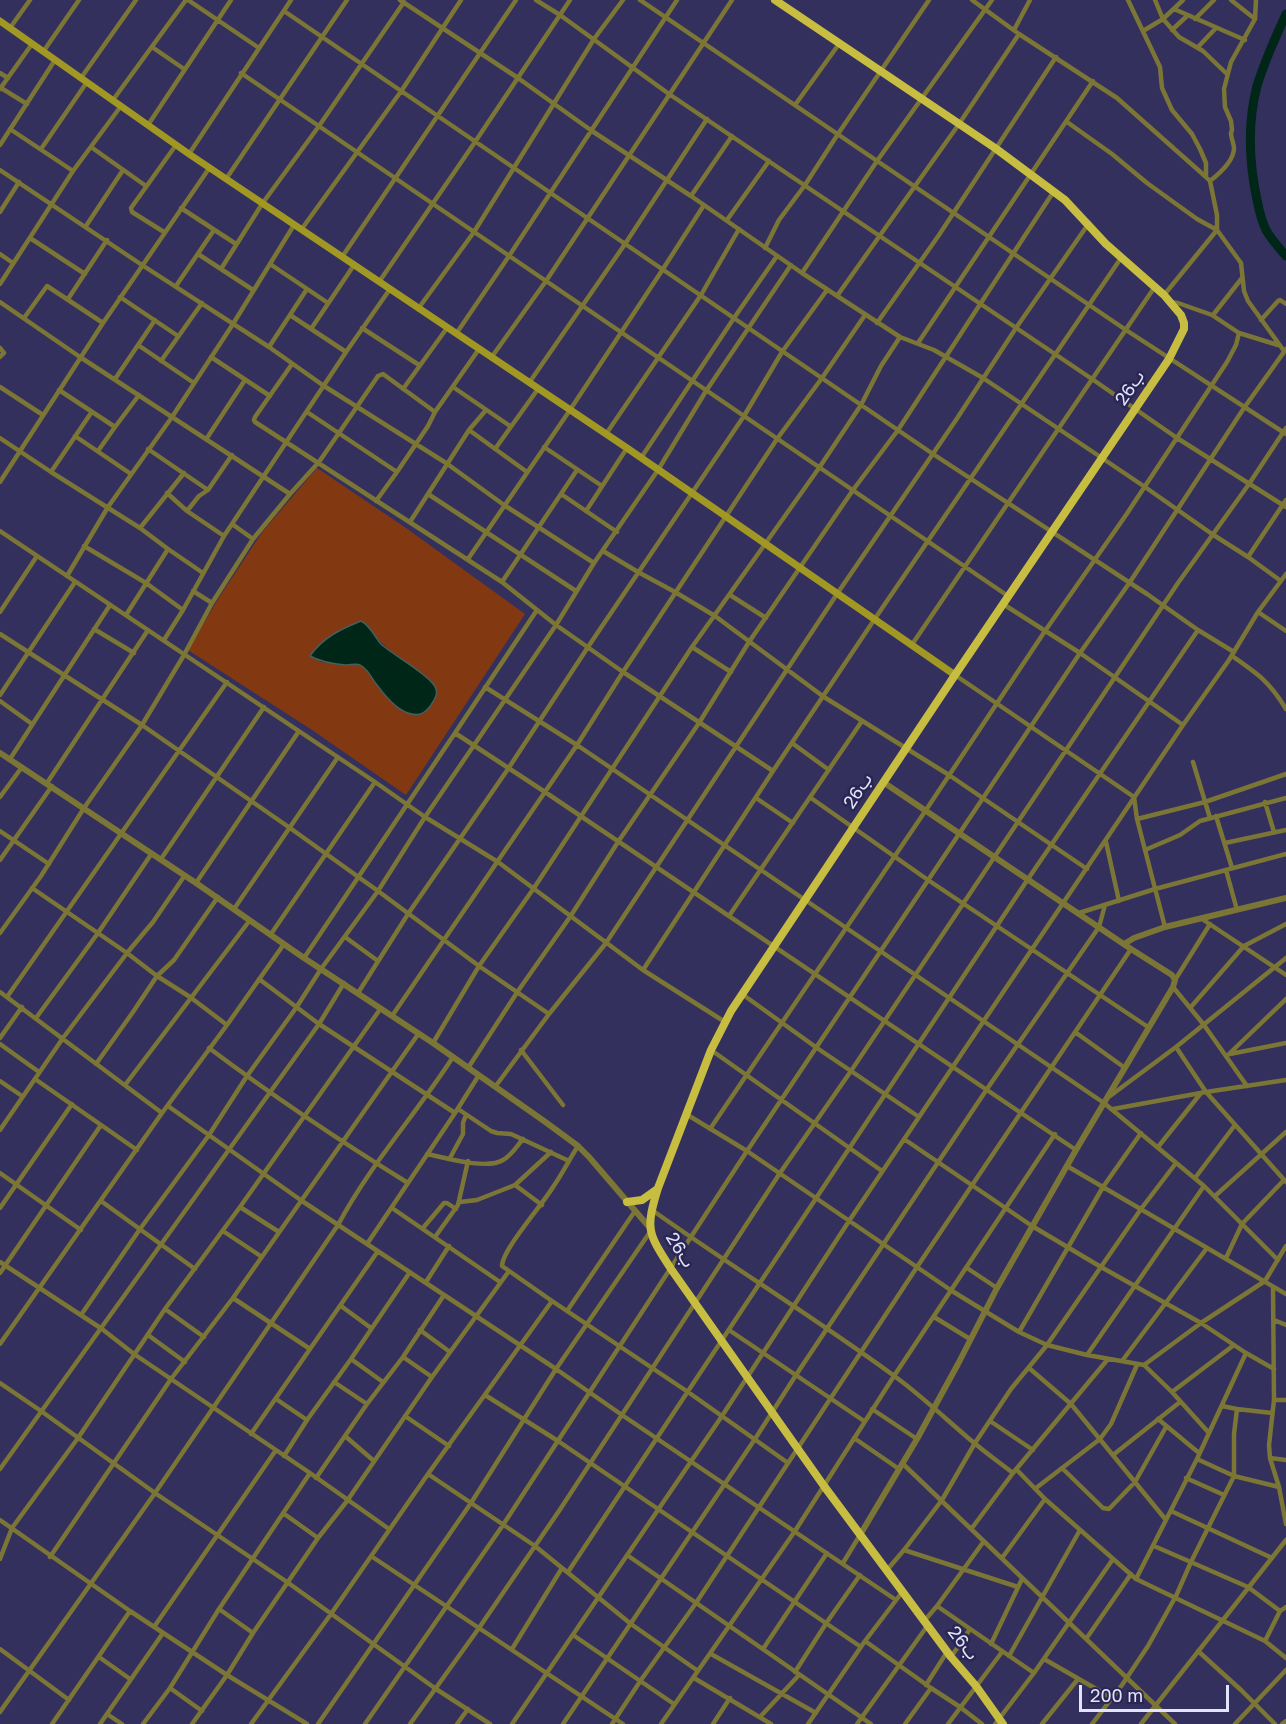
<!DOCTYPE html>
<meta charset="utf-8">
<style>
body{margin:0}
#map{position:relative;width:1286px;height:1724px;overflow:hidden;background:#34305d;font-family:"Golos Text",sans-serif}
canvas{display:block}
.scale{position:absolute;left:1079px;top:1685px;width:150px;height:27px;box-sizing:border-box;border:3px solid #e2e3ff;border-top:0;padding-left:8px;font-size:18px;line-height:21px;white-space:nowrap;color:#e2e3ff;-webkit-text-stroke:4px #2a2652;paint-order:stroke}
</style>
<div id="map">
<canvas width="1286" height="1724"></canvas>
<div class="scale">200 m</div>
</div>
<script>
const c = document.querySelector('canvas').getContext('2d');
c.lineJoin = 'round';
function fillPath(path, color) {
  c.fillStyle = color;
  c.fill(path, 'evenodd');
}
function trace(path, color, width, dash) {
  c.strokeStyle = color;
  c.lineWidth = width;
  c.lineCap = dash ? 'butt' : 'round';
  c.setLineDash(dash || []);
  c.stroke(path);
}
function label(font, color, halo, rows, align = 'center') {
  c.font = font + ' "Golos Text",Vazirmatn,sans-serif';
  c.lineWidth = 5;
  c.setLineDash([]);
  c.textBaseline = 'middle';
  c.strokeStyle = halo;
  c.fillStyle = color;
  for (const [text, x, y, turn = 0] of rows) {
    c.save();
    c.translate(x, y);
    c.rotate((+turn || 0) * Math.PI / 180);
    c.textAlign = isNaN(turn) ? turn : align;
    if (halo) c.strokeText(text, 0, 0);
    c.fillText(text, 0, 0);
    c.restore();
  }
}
fillPath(new Path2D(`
 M317,468L406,528L525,614L406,795L312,730L188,650L218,599L263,531ZM366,624C383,649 409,665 432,682L410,714L395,705L378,687L364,667L359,664L347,665L321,662L310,656Z`), '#823911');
const water = new Path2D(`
 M361,621C371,626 375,638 382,645C395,656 426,673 434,685C439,693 436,697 431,705C426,712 421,716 412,714C398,712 385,696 377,685C372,679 369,671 363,667C358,662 352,665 346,665C333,664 321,662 310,656C322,638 341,629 361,621Z`);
fillPath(water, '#002618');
trace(water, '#445f5d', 1.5);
trace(new Path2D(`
 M1286,14C1275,38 1264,62 1257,86C1247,124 1249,162 1257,200C1259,210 1262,222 1266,230C1271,239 1279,248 1286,256`), '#002618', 9);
trace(new Path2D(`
 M188,0L259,48
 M400,0L518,78L592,131L691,196L802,273L900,337L934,350L983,378L1145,487L1212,534L1248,557L1281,581
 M536,0L560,15L669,94L1092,379L1177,438L1286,507
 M640,0L1126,330L1286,434
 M972,0L1019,34L1117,98L1206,177
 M1128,0L1160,67L1162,88L1172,110L1192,134L1200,149L1206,163V177L1210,181L1217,215V230L1164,295
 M1155,0L1163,19L1179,37L1203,51L1227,74
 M1231,0L1255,19
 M1174,9L1245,40
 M284,11L933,454L1147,594L1198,630L1234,652
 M1195,19L1214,0
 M10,28L30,0
 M1014,30L1030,0
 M1172,30L1187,16
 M1143,31L1163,19L1183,0
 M152,47L184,69
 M1198,47L1216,28
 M43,52L79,0
 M0,73L8,78
 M241,73L1008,596
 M81,78L136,0
 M1,88L27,104
 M0,89L32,44
 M113,100L186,0
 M795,105L839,44
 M1067,122L1112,154L1147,183L1197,219L1217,230L1241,263L1244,291L1248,301L1284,351
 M148,125L231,0
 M10,129L73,171
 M0,145L55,60
 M91,147L146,186
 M41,149L87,82
 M189,154L291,0
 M0,170L142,265L269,347L324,386L446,463L504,505L594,563
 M226,179L347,0
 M1210,181C1219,174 1234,161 1234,148C1234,144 1231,138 1231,133L1232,130L1231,121L1225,107L1224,89L1231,62L1255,19L1256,0
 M691,196L732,136
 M181,208L236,244
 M0,212L19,182
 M727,220L769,161
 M86,226L123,170
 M301,230L402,90L461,0
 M164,232L132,212L131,208L176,145
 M30,238L85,274
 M765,248L779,220L805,185L838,134L929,0
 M0,254L13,263
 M198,254L253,290
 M342,257L516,0
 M270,264L328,303
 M221,269L262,204L319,126L404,2
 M802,273L877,161L992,0
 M379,282L475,142L570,0
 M0,284L73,171L121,106
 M176,286L214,230
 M837,296L959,124L1019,34
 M120,297L178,336
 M68,299L107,240
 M0,302L80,357L290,494
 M1170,302L1178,303L1212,315L1239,333L1278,345
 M418,309L474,232L594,39L623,0
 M290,315L346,352
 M1213,315L1242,278
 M24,318L47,286L103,323
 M1261,320L1278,301L1280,300L1286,304
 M877,323L939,235L1056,57
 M362,328L419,365
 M311,329L354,265
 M456,334L509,256L677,0
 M918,343L1093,81
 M138,345L194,383
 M269,347L307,289
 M0,348L4,353L0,357
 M211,357L270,396
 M491,358L546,281L732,0
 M161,361L202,303
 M292,364L255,417L254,420L255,422L502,582L556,625L623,672L773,771
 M115,379L155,320
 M529,383L625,244L707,119
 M0,387L43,415
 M453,387L510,426
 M403,389L447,328
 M59,390L115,427
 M307,412L397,472
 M469,430L527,472
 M606,434L701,295L739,229
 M75,436L131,474
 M0,438L51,472L140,528L168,549L203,573
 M207,438L245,380
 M544,447L602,486
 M148,449L208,490
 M495,449L538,389
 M98,451L115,427L139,395
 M641,458L734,318L777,256
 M51,472L91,413
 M0,482L103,323L210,167
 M167,493L187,511L224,536
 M428,494L576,591
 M561,494L617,532
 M376,501L397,472L428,426L435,412L479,349
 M187,511L199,496L208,490L232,455
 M586,511L627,448
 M410,522L469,430L486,410
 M232,524L253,539
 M140,528L184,473
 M0,531L375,782L425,817L498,862L643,970L725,1022
 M84,546L146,583L183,610
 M603,551L638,572L675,592L715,616L824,697L949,775L1087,869
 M1248,557L1286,500
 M468,559L570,410L663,269L704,205
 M67,576L108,507L172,417L233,324L294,225
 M502,582L577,470
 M193,591L212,603
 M730,595L766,618
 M1003,604L1080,653L1183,725
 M0,612L37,556
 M1258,612L1286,631
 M126,615L168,549
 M94,629L134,653
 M0,634L142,725L290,828L378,891L479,966L549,1014
 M164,640L183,610L224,536L346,352L390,289
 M911,646L1154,288
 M692,647L731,672
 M1232,656C1258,674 1269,681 1286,709
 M955,675L1134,797L1137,819L1165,927
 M485,687L577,745L1104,1103L1204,1186L1278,1260
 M0,695L75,582
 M0,701L32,724
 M455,733L537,610
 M792,743L829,770
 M10,759L110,605
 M1193,762L1210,818
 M47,783L148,630
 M0,797L22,767
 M756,798L793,823
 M811,798L928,880L1148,1027
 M1265,802L1274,832
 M1216,816L1232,868
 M1137,819L1205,802L1286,774
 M0,831L49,864
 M1106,842L1119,901
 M1225,843L1286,830
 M1145,850L1180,835L1200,821L1286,798
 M161,859L264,707
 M0,860L52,786
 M1226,870L1237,910
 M196,883L299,731
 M32,888L127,953L157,976L190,997L227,1025
 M234,909L338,757
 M1079,913L1155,889L1286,854
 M729,916L862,721
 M1202,919L1286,975
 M0,933L41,876L84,808L142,725L184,655L212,603L253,539L290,494L319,462L378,376L383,374L435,412
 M271,934L375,782
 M345,937L378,961
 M304,958L455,733L545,792L1076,1150
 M643,970L773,771L874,620L1121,258
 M259,979L319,1024L455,1113
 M1175,980L1210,924
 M1173,987L1204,1025L1247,1086
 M0,992L162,1113
 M358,993L408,914L508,769L588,647L744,416L782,352L827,290
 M742,994L817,1048L919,1117
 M7,997L227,682
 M1190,1008L1244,946L1286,924
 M392,1016L577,745L623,672L777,439L822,378L865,315
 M36,1018L98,933L152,853
 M1075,1032L1125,1068
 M0,1038L22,1007
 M433,1043L479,966L534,888L692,647L819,468L861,405L881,366L900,337
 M0,1044L39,1072
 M1176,1047L1206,1092L1286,1182
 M209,1048C273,1096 340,1141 408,1183
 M521,1050L563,1105
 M711,1050L882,1171
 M1229,1054L1286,999
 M1230,1054L1286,1043
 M96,1064L133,1012L157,976L174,960L218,897
 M468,1068L518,991L570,917L618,842L699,723L749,642L853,490L898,430L1054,191
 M35,1079L137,1150
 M0,1081L22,1096
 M125,1085L250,920
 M495,1087L549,1014L606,943L837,594L956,420L1016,328L1089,223
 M1110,1096L1176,1047L1286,958
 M168,1106L302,1201L556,1369L622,1415L896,1600
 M458,1109L491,1131L497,1133L511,1134L569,1161
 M1113,1109L1206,1092L1286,1080
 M686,1114L747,1151L952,1291L1019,1332L1047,1345L1087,1355L1144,1365L1172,1392L1209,1433
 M710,1129L926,810L1045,631L1126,515L1227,362L1236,345L1239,333
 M0,1130L63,1038L127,953L153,922L185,875
 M904,1139L1032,1226L1101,1267L1201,1323L1246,1353L1274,1369
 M578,1146C569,1160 562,1174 553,1187C543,1204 502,1250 502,1266L552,1301L688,1392L788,1463
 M1158,1147L1201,1093
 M427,1154C446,1158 487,1170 503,1160C511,1156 517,1146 523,1139
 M450,1158L463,1134V1123L466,1115
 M1067,1166L1286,1294
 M0,1173L81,1230
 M1195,1178L1235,1125
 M515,1185L542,1205
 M1215,1196L1286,1132
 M101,1201L195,1269
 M460,1202L477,1200L515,1185L551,1152
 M240,1207L279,1232
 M0,1208L72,1104
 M392,1208L500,1282
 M652,1210C732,1267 817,1319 897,1378C924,1398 948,1421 973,1442C986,1453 1000,1463 1013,1473
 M423,1228L444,1203H447L456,1209
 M223,1231L262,1257
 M435,1237L458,1205L468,1161
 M367,1244L455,1113L479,1075
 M1226,1258L1242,1224L1284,1180
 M0,1262L102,1329L134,1354L310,1473L389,1529
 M967,1268L997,1288
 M0,1273L101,1125
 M426,1282L449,1246
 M1273,1287L1274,1400L1269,1445L1270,1458L1279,1487L1286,1524
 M233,1298L310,1349
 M341,1306L371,1328
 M165,1309L204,1337
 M567,1311L635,1211
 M81,1315L140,1229L209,1135L247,1076L296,1008L321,969L378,891L425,817L556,625L594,563L658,470L706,391L791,265
 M934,1317L970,1339
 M1274,1320L1286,1325
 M420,1330L450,1352
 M729,1330L864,1421
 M1019,1332L1103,1187L1141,1133
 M148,1335L185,1362
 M0,1344L162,1113L227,1025L284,944
 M1087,1355L1204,1186
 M403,1357L432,1377
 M351,1359L383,1382
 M1122,1361L1207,1248
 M1144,1365L1201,1323L1265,1281L1286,1246
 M1029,1368L1071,1404L1166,1520
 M334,1382L367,1404
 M0,1383L41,1411L155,1493L287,1582L436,1689L490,1724
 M1172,1392L1234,1345
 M485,1395L558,1441L861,1647
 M276,1399L307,1420
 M1274,1400H1286
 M1222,1406L1237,1409L1272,1413
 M872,1409L917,1439
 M405,1416L449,1446
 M1158,1419L1199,1453
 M990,1421L1033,1450
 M251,1434L378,1251
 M345,1436L374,1461
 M854,1438L899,1469
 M1113,1455L1180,1402
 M284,1456L307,1420L351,1359L410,1272
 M1270,1458L1286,1460
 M1197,1459L1234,1476L1279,1487
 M902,1463L1175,1724
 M1062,1468L1103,1508L1109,1509L1135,1482L1166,1427
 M0,1469L319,1024L344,983
 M1016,1469L1045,1499L1136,1579L1265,1641L1286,1658
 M428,1474L535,1546L631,1624L698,1671
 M316,1478L367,1404L403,1357L444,1295
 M1186,1478L1224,1495
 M1036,1488L1100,1439L1111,1424L1137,1365
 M1171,1511L1272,1558
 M283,1513L318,1538
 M0,1520L130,1611L227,1675L307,1724
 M972,1528L1013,1473L1108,1359
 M1154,1546L1248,1587L1280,1611
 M904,1550L1018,1587
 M627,1555L871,1724
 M371,1556L623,1724
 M50,1557L171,1379L233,1298L419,1033
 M1002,1558L1045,1499
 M0,1559L12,1528L78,1438L165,1309L240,1207L381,1008
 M843,1563L860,1535
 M887,1570L904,1550L942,1500L975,1443L1011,1389L1047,1345L1141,1209L1176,1163
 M568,1572L1028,879L1198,630
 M1136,1579L1197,1459L1246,1353
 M937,1606L1034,1673
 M219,1609L253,1633
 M925,1620L937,1606L984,1541
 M154,1627L276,1450
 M573,1635L674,1704
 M1086,1639L1131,1574
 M865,1641L931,1688L960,1707L982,1724
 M1265,1641L1280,1611L1286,1607
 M991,1644L1022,1579
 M0,1649L69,1700
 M512,1649L562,1568
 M763,1649L827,1553
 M1198,1651L1241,1690L1275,1724
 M711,1654L816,1713
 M1009,1656L1080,1530
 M99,1657L130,1679
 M951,1657L970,1629
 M1044,1659L1112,1698
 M795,1672L827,1622L860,1575
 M694,1678L771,1724
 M926,1685L947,1652
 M170,1688L202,1711
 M0,1712L155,1493L338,1225C370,1165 416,1114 453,1057
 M107,1714L122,1724
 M760,1717L799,1675
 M52,1724L130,1611
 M100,1724L163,1633
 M143,1724L170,1688L219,1609L310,1473
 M192,1724L227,1675L253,1633L318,1538L347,1501L432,1377L509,1271
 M251,1724L331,1614L428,1474L552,1301
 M318,1724L471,1503L556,1369L650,1232
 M365,1724L503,1525L747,1151L1080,653L1130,582L1244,408L1286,349
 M410,1724L479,1628L561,1508L780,1173L851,1071L1178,583L1249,484L1286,428
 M457,1724L468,1709
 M512,1724L722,1416L849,1221L1183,725L1229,660L1258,612L1286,574
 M563,1724L755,1439L796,1375L987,1089L1099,927L1105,905
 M612,1724L641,1680L696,1603L917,1267L1131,949
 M661,1724L795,1531L894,1376L1055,1134
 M713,1724L730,1698
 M808,1724L865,1641L903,1591
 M857,1724L928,1625
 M905,1724L931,1688
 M948,1724L1002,1652
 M995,1724L1034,1673L1113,1559
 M1042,1724L1078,1679
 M1092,1724L1122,1685L1148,1646L1176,1596L1191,1562L1234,1476V1434L1237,1409
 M1141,1724L1286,1540
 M1235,1724L1286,1670
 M1282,1724L1286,1721`), '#7b7635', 4.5);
trace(new Path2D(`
 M0,753L196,883L304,958L433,1043L544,1121L578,1146L589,1157L650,1228
 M1124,944L1134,938L1165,927L1286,898
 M860,1535L917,1439L958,1364L997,1288L1076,1150L1173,987L1175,980L1172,975L1131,949L883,782`), '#7b7635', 6);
trace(new Path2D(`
 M0,21L189,154L627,448L955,675`), '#a19723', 7);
trace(new Path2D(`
 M775,0L995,148L1065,200L1106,244L1164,295L1181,315L1184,323V329L1169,359L955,675L731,1011L711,1050L658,1188C645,1230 648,1233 671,1269L824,1486L951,1657L976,1686L1003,1724
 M627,1202L642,1200L656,1190`), '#c7bd40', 8);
label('18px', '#e2e3ff', '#2a2652', [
 ["26ب",1130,388,-56],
 ["26ب",858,791,-57],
 ["26ب",680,1250,58],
 ["26ب",963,1643,52]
]);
</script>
